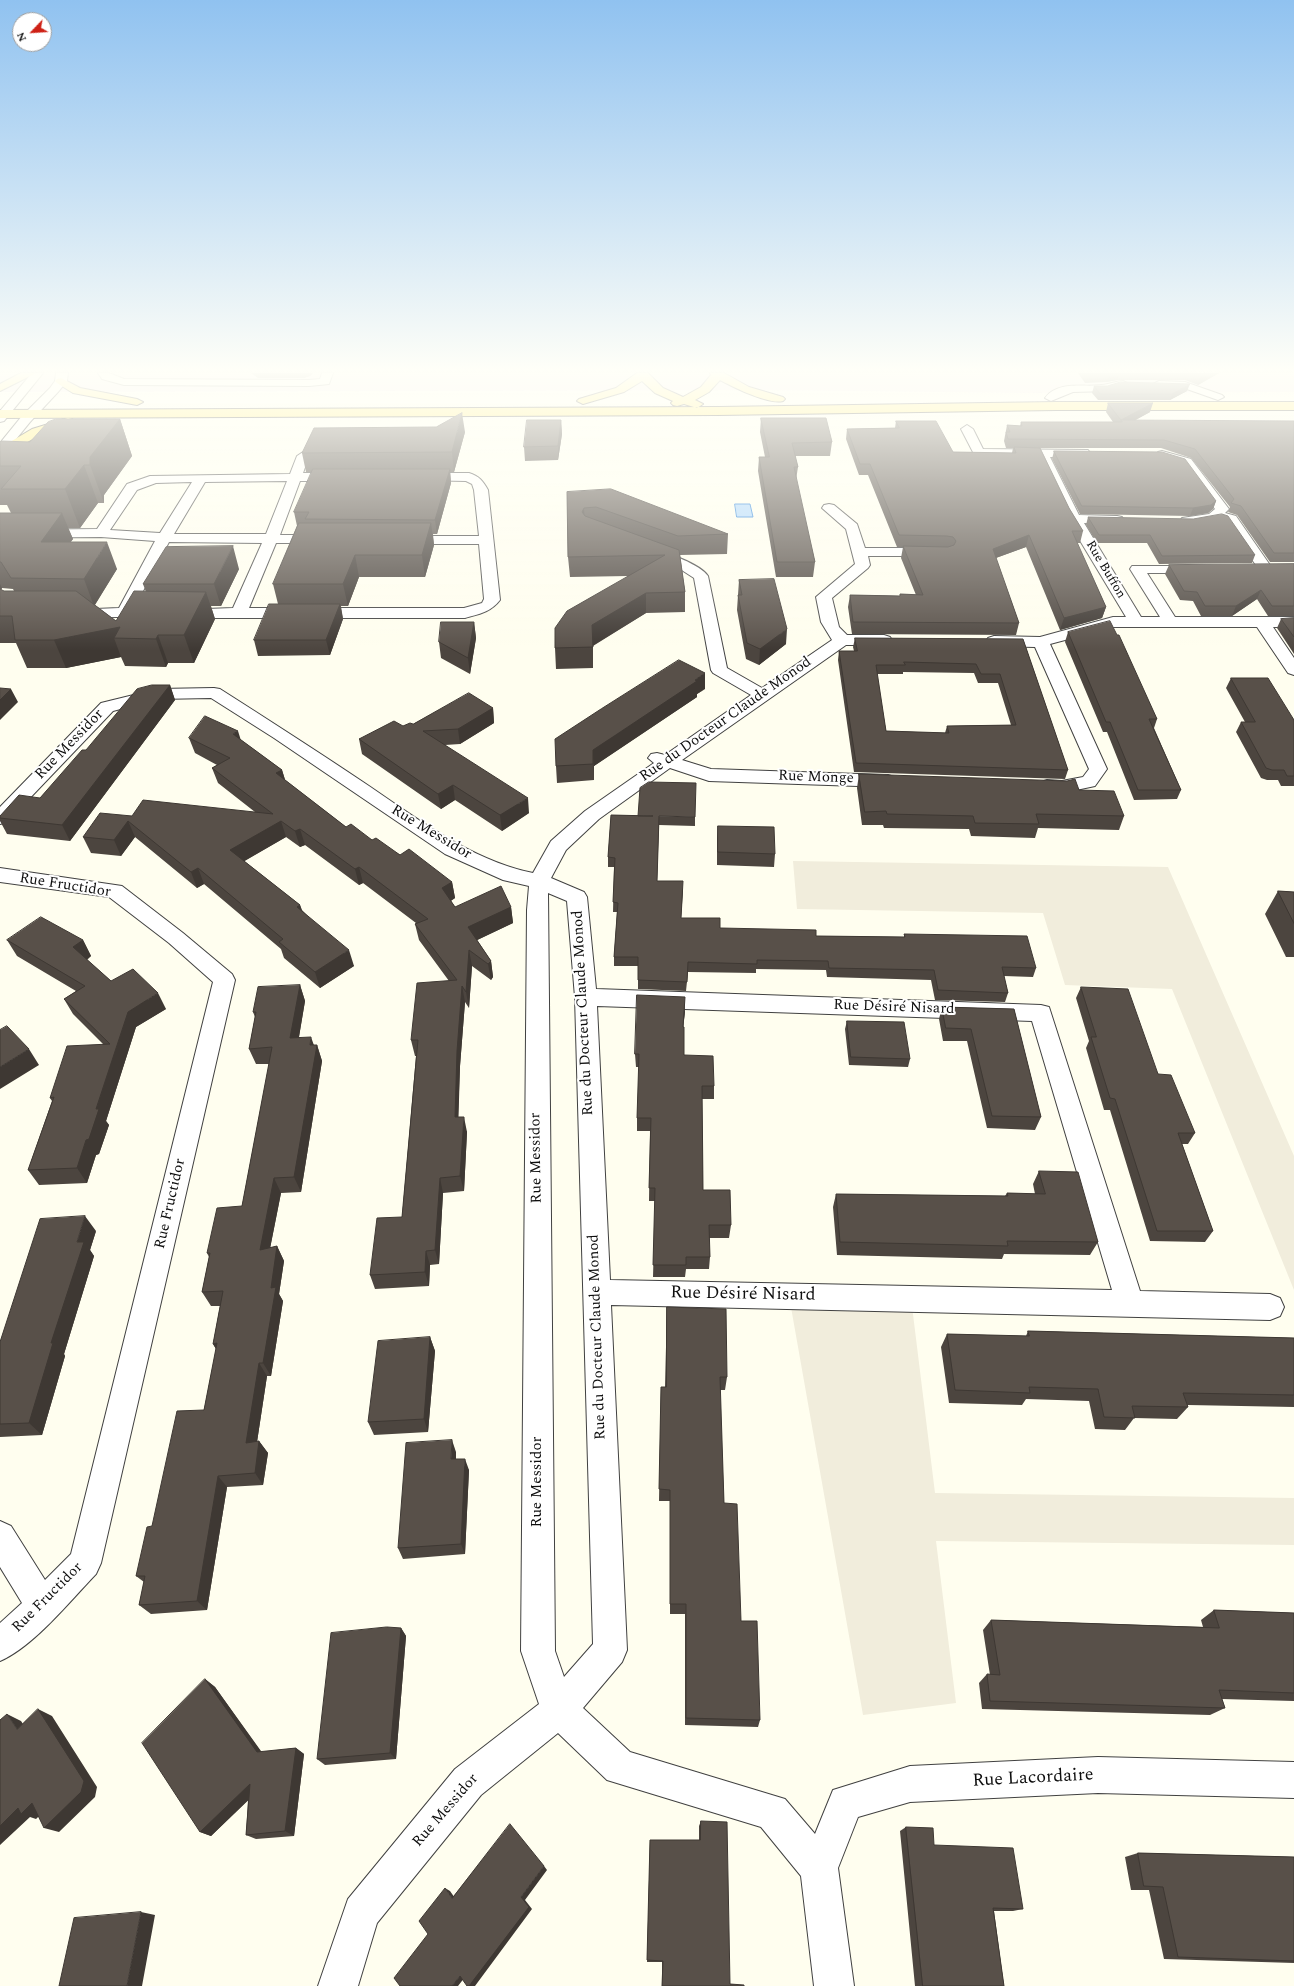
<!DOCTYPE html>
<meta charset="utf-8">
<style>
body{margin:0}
#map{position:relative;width:1294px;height:1986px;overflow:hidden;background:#fffeef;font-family:Spectral,serif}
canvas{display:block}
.north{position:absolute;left:12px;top:12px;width:40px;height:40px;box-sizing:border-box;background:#fff;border:1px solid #9f9f9f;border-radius:50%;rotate:245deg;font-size:11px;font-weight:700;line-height:16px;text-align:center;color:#0e0e0e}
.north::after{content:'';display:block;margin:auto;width:14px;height:18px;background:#ce2116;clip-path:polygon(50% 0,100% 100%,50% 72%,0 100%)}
</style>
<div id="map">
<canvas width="1294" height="1986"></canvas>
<div class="north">N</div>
</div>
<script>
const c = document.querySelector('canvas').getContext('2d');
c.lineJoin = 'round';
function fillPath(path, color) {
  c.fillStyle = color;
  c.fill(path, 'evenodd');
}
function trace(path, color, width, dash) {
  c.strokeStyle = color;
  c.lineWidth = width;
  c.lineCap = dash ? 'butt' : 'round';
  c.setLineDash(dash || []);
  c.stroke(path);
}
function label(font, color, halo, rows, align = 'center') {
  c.font = font + ' Spectral,serif';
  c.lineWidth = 4;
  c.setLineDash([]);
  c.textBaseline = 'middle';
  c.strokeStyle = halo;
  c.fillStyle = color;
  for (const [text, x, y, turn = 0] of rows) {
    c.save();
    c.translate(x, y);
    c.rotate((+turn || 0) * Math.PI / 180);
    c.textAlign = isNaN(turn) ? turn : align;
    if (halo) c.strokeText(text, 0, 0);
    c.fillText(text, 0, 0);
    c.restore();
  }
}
fillPath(new Path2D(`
 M0,373H1294V392L1035,393L766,390L0,392Z`), '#eee1ee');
fillPath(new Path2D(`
 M793,861L1168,867L1294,1156V1290L1172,989L1065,985L1043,913L797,909Z
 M789,1296L911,1298L935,1493L1294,1498V1545L936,1541L956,1703L863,1715Z`), '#f1eddc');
const water = new Path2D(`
 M735,504H750L753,517H737Z`);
fillPath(water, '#add7fd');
trace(water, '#2c83dc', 1);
const minor = new Path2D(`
 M32,373H43L4,421L0,422V411Z
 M56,373H68L67,381L58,392L30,422L4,454L0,455V443L22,416L50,388L55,381Z
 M98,373H109L124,379L309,380L320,379L322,373H333L329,384L309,386L124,385L102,379Z
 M1123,381L1129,384L1127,386L1108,391L1073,392L1051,401L1045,398C1059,379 1089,389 1108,384C1113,383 1118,381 1123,381Z
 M1159,381L1185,382L1222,395L1224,397L1218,400L1184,388L1155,386L1153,384Z
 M967,425L973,429L983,449L1088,450L1090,453L1088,456L1084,457H1050L1079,515L1117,516L1122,517L1124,520L1122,523L1117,524L1084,523L1141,617H1160L1130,569L1132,566H1202L1204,569L1202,572L1197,573H1147L1175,617H1294V627H1273L1294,658V675L1288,673L1257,627H1114L1050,644L1107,769L1095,786L1062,793L1041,790L1038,786L1041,782L1047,780L1062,781L1083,777L1089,769L1035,647L994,646L988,644L986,641L988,638L994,636L1040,637L1113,617H1126L1067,519L1038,457L975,456L961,429Z
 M1162,451L1191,459L1229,509L1225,513L1236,516L1272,568L1270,571H1260L1226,522L1219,520L1187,525L1182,524L1180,521L1182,518L1209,514L1215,509L1183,465L1158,458L1156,455L1158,452Z
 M303,452L309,456L303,473H338L344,477L338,481H300L280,535H323L328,536L330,539L328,542L323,543H276L249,608H464L482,603L484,599L479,544H403L398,543L396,540L398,537L403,536H479L474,490L472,484L466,481L416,480L415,477L416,474L421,473H469C479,476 483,481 488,490L500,600C491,612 479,614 465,618H184L179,616L176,613L179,610L233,608L262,543L169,542L134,608L157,610L160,613L157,616L76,618L71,616L68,613L71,610L119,608L155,541L101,537L0,538V530L97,529L127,484L150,476L290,474L297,456ZM287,481L266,534H174L205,482ZM192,482L160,533L110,530L137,490L156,483Z
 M829,504L834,505L857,524L865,548H932L937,549L939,552L937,555L932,556H868L870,565L868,568L832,598L839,627L847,635H884L890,637L892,640L890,643L884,645H846L682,760L711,769L888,775L894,777L897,781L894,785L888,787L709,781L670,768L599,819L566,850L551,878L584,892L587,897L596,989L1041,1005L1049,1007L1140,1291L1270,1294L1280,1298L1284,1307L1280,1316L1270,1320L611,1305L627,1650L622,1662L583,1708L630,1752L785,1799L815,1834L833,1790L910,1766L1098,1757L1294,1762V1798L1098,1793L910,1802L858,1817L838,1868L854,1986H814L801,1876L761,1827L607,1780L558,1733L481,1795L377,1923L358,1986H318L348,1899L455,1769L539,1704L521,1651L527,910L529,886L503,880L445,854L274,738L211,698L158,699L113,711L7,822L0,824V807L101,703L158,689L214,688L220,689C267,719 314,749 360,780C414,816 469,860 533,873L551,841L585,811L654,763L648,758L651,754L657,753L665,755L751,695L713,673L711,670L694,578L677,567L648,557L646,554L648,551C661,548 701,565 708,576L727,668L762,688L832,640L821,622L816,597L855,564L846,529L822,508L824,505ZM548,893L567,901L575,997L593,1644L564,1677L555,1651ZM597,1006L1032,1021L1112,1290L610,1280Z
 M0,868L122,886L183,933L232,974L235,980L101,1563L96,1574C70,1601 33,1647 0,1661V1623L22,1603L0,1567V1521L11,1526L45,1580L71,1554L213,982L169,943L109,897L0,882Z`);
const major = new Path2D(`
 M21,373H36L0,391V384Z
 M637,373H648L663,388L683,397L701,387L711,375L710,373H724L749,387L783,397L785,399L783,401C769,405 733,387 720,380L709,392L695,400L703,404L697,408L684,404L677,406L673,405L671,403L673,401L655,393L642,381L624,392L583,404L577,401L579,399L616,388Z
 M61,378L80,388L137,399L143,402L137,405L73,393L57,383L55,381L57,379Z
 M1056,402H1294V410H1056L718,415L0,418V410L718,407Z
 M68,418L72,419L74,422L72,425L40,435L0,457V448L32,429Z`);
trace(minor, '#414141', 2);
trace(major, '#1f1f1f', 2);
fillPath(minor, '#fff');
fillPath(major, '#ffe95f');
fillPath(new Path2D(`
 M251,373H313L310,376L303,378H258Z
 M1078,373H1219L1198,385L1185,380H1117L1106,382L1085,383Z
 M1094,386L1187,391L1170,400H1098L1092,393Z
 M1108,403L1150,412L1134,421H1294V562H1270L1237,515L1228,512L1230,507L1191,458L1161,448H1040L1069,508L1083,531L1080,543H1077L1106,607L1102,618L1060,630L1026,547L996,558L1019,623L1016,635L852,634L848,607L850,595L900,596V594L916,595L901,558L903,547H897L868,475H859L846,439L847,429L895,428L896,421L953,452L1012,453L1013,448H1006L1004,441L1007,425L1020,426L1021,422H1113L1106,412Z
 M761,418L832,442L830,456H795L798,467L796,480L815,562L813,577H776L758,471L759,457H765L760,432Z
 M120,419L132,456L104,495V503H98L80,528H68L73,539L70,542L117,569L95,605L116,621L146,592L143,584L239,569L221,606H211L215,619L194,663H168L166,667L125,666L121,657L66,668H27L16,643H0V513H11L7,505H0V442H30ZM2,588L13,589L14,591H4L1,590Z
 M561,420L562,434L558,460L525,461L524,447Z
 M465,432L454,472H450L451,483L437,534H433L434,545L425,577H359L348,606H341L343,619L330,655L258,656L254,640L278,604L273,584L297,526L294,512L312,472H306L302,453Z
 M1054,451L1216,501L1213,509L1208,513L1190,516L1080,514L1052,459Z
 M567,492L728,534L727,554L680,555L685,592V612L646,613L593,646V668L556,669L555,648L628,576L570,577L568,557Z
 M1088,517L1255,555L1252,563L1159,564L1147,543H1097L1086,525Z
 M1294,564V616H1268L1257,599L1232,616H1201L1193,601L1180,600L1165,574L1169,565Z
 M739,580L786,644L759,665L746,659L737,610Z
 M1294,618V654L1277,628L1281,619Z
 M474,622L476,638L470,674L441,658L439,642Z
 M1068,632L1117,635L1157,719L1154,728L1181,790L1177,799L1134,800L1107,732H1103L1065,642Z
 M855,638L1023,639L1068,770L1065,779L854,772L838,660L839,651H854L853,647ZM903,672L974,673L978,683H998L1011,725L947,726L945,733L886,731L877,674H903Z
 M1231,678L1294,720V786H1281L1278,780H1267L1261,778L1236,732L1241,722H1245L1226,688Z
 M170,685L175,700L70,841L7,834L0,821V816L40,798L86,750Z
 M705,689L697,694V697L594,766V780L557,783L556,766Z
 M493,708L494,723L460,744L445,745L529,813L502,831L455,800L441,809L362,754L359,739L403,726Z
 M189,738L241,740L282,770L285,780L346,827L372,840L452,882L455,898L451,901L455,907H511L513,923L477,940L491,961L493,977L491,980L472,966L469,1008L465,1002L460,1066L458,1117L467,1132L464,1191L443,1193L439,1264L430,1265L429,1286L375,1289L370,1275L402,1217L416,1056H415L411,1040L449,981L419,940L415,924L416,923L363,883L359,885L305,845L300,847L286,837L244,861L300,905L302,910L354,966L320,988L284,958L281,949L204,884L197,888L135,837L121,856L91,853L83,837L132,816L255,812L218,783L212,768L217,765L195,753Z
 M859,774L1079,790L1124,816L1119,830L1038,828L1035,838L971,836L969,829L884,828L883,825H862L857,788Z
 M611,815L695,817V826L659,825L657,881L683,891L681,918L720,928L816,936L904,937V934L1036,968L1033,977L1004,976L1008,993L1005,1002L935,1000L931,980L827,977L826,970L756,969V973L688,972L686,991L638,989V966H614V957L617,912H613L614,867H608V857Z
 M718,826L775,854L774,867L717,865V839Z
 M1278,891L1294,892V957H1286L1265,914Z
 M7,940H83L91,956L87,960L111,981L166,1009L136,1027L106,1121L109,1125L99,1154L96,1155L87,1183L39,1185L28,1170L52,1101L50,1098L103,1044L73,1014L64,999L76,991L17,956Z
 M300,985L305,1001L299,1037L314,1045H317L322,1061L301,1192L281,1193L270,1248L277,1246L284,1261L279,1294L283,1301L271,1376H267L257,1442L259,1441L268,1453L263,1485L227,1487L207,1610L151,1614L139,1605L144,1582L136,1576L152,1526L204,1410L216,1349L213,1344L220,1306H211L202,1292L209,1257L207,1253L242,1206L269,1064H256L249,1049L255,1017L253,1012Z
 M1081,987L1158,1074L1195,1133L1188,1144H1182L1213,1231L1205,1242L1150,1241L1110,1110H1104L1086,1048L1089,1041L1076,998Z
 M942,1007L1014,1009L1041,1117L1035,1130L987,1128L967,1041H943L939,1019Z
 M685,1011L683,1027L684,1055L714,1086V1099H702L703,1190L731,1225L729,1238H709L710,1257L709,1269H686L685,1277H653L655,1201H649L650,1131H637V1118L639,1067H636L635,1054Z
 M847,1021L910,1059L908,1067L849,1065L845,1029Z
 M1039,1171L1098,1242L1090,1255L1004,1254L1002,1259L837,1255L833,1207L836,1194L1005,1196L1007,1193L1035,1194L1033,1184Z
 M96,1231L90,1250L94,1256L64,1354L65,1356L42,1435L0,1437V1342Z
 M667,1307L727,1377L725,1390H720L724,1503L741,1621L760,1720L758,1727L685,1725V1614H670V1501H659L661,1387H665Z
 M1028,1331L1294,1338V1407L1188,1405V1407L1177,1419L1134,1418L1125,1430L1095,1429L1089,1401L1026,1399L1022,1405L949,1403L941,1347L947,1334L1026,1336Z
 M430,1337L435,1351L428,1432L374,1435L368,1422Z
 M456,1452V1459L469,1470L465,1554L403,1559L398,1548Z
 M1214,1610L1294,1613V1701L1222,1699L1225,1708L1210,1715L982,1709L979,1683L987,1674L990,1675L983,1630L991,1620L1203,1627L1201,1620Z
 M401,1628L406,1636L396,1759L325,1765L317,1759Z
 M205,1679L215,1687L261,1752L296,1748L304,1754L294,1836L256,1839L246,1835L248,1800L211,1836L200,1832Z
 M701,1821L730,1984L744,1986H662V1962H647L650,1840H699V1826Z
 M906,1827L934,1845L1023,1909L1013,1911H994L1004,1986H915L900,1831Z
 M1138,1853L1294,1857V1963L1164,1959L1149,1890H1131L1125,1857Z`), '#4c453f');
fillPath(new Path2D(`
 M302,373H313L310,376L303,378Z
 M1109,373H1119L1117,380L1106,382Z
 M1205,373H1219L1198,385L1201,375Z
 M1190,384L1187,391L1170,400L1172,394Z
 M1153,403L1150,412L1120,428L1122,422L1121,420Z
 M462,413L465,432L454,472L452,452Z
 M120,419L132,456L104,495V503L90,465V457Z
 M561,420L562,434L558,460V446Z
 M84,465L98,503L80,528L65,489Z
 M450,469L451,483L437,534L435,520Z
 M1216,501L1213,509L1208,513L1190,516L1193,508Z
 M584,508L585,527L582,512Z
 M62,513L73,539L52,569L41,542Z
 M431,523L434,545L425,577L422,555Z
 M1029,535L1026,547L990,560L993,549Z
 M107,542L117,569L94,606L84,579Z
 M233,546L239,569L221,606L214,584Z
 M355,555L359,577L348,606L343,584Z
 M0,584L2,588L0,592Z
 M1261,590L1257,599L1232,616L1236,606Z
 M206,592L215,619L194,663L184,635Z
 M646,593V613L592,646V625Z
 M340,604L343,619L330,655L326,640Z
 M1106,607L1102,618L1060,630L1064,618Z
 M474,622L476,638L470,674L468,658Z
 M120,627L114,638L121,657L66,668L54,640Z
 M787,629L786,644L759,665L760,649Z
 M158,635L168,663L166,667L156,639Z
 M705,673V689L697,694V697L594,766V780L593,750Z
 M170,685L175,700L70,841L62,825Z
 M11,689L18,702L0,720V700Z
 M493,708L494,723L460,744L458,729Z
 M238,731L243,747L233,734Z
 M282,770L287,786L276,773Z
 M453,785L455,800L441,809L438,794Z
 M528,798L529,813L502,831L500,815Z
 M128,821L135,837L121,856L114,840Z
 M281,821L286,837L236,866L230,850Z
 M300,829L305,845L300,847L295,831Z
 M359,867L363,883L359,885L355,869Z
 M198,868L204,884L197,888L191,872Z
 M452,882L455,898L445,904L442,888Z
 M300,905L305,921L297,907Z
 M511,907L513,923L471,943L468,927Z
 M83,940L91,956L82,963L73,947Z
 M349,950L354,966L320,988L315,972Z
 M469,950L472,966L469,1008L466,992Z
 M491,961L493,977L491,980L488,964Z
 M300,985L305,1001L296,1054L290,1038Z
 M462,986L465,1002L460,1066L458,1133L455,1117L457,1051Z
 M158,993L166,1009L136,1027L106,1121L109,1125L99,1154L96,1155L87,1183L77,1168L128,1012Z
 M685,997V1011L682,1040L683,1027Z
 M311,1037L316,1051L317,1045L322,1061L301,1192L294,1177Z
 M29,1049L39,1065L0,1089V1067Z
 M464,1117L467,1132L464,1191L460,1176Z
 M274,1178L281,1193L267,1264L260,1250Z
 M440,1178L443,1193L439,1264L435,1250Z
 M85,1216L96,1231L90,1250L94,1256L64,1354L65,1356L42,1435L29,1423L51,1343L77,1242Z
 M277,1246L284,1261L279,1294L283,1301L271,1376L263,1363L271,1288Z
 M426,1251L430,1265L429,1286L425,1272Z
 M430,1337L435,1351L428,1432L424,1419Z
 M217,1343L221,1357L213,1344Z
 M259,1363L267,1376L255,1455L246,1443Z
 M452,1440L456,1452V1471L451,1459Z
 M259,1441L268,1453L263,1485L255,1473Z
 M465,1459L469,1470L465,1554L461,1544Z
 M218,1476L227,1487L207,1610L197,1601Z
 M401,1628L406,1636L396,1759L390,1753Z
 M205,1679L215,1687L266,1758L257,1752Z
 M38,1709L52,1716L97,1787L95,1797L59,1832L44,1828Z
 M7,1714L21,1721L31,1736L17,1729Z
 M296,1748L304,1754L294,1836L285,1831Z
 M250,1784L259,1790L211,1836L200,1832Z
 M32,1803L47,1808L36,1819L30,1817L0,1845V1826L18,1808Z
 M544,1866L547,1870L525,1900L532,1909L475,1986H469L521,1897Z
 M445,1888L450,1891L457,1901L452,1898Z
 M141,1912L155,1915L142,1986H127Z
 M460,1976L465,1977L458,1986H452Z`), '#3e3833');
const building = new Path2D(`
 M1196,373H1205L1201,375Z
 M1121,382L1190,384L1172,394H1100L1094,386H1107Z
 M1108,403H1153L1121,420L1294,421V553H1274L1241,506L1231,503L1234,499L1195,449L1164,440L1008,439L1006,432H1010L1007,425L1022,426L1021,422H1122Z
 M462,413L452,452L302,453L314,428L436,427Z
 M761,418H826L832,442L792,443L798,467H794L815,562H777L759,457H769Z
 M56,419H120L90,457V465H84L65,489H1L21,466H0V442L1,441L30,442L48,422Z
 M527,420H561L558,446L524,447Z
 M896,421H936L953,452L1016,453L1014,447L1040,448L1069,508L1083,531H1072L1106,607L1064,618L1029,535L993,549L1019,623L853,622L850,595L900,596V594L923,595L903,546L948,547L954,545L956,541L953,537L947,536L899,535L870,464H860L847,429L899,428Z
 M1054,451L1162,452L1185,459L1216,501L1211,505L1193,508L1082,506Z
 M313,469H450L435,520L305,519L309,512H294Z
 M611,489L728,534L678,536L596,507L584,508L582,512L585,516L679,550L685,592L646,593L592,625L593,647L555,648V628L567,611L665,555L568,557L567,492Z
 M0,513H62L41,542H107L84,579L11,578L1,562H0Z
 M1222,514L1228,516L1255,555L1162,556L1150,535H1099L1088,517L1193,519Z
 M299,523H431L422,555H355L343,584H273Z
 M233,546L214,584H143L166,547Z
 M1294,564V606H1272L1261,590L1236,606H1205L1197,592L1184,591L1169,565Z
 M774,579L787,629L760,649L747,643L738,595H742L739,580Z
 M0,589L4,591H76L116,621L134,591L206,592L184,635H158L156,639L114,638L120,627L54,640H15L12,616H0Z
 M269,604H340L326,640H254Z
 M1294,618V637L1281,619Z
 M1110,621L1117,635H1119L1157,719H1149L1181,790H1138L1110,722H1106L1068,632Z
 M441,622H474L468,658L439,642Z
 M855,638L1023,639L1068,770L856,763L839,651H857ZM904,662L976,664L981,674H1000L1016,725L947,726L949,733L886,731L876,665H905Z
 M679,660L705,673L695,680L697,681L593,750V764L556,766L555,739L601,709Z
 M1231,678H1268L1294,720V776H1287L1284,770H1272L1266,768L1241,722H1255Z
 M152,685H170L62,825L0,818V816L19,795L40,798L82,750H86L137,689Z
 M0,688L11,689L0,700Z
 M469,693L493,708L458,729L423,731L528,798L500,815L453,785L438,794L359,739L394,721L403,726L410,723L413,724Z
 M205,716L238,731L233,734L282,770L276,773L346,827L351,824L372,840L376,838L400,855L409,849L452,882L442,888L455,907L501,886L511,907L468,927L491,961L488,964L469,950L466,992L462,986L457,1051L455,1117H464L460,1176L440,1178L435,1250L426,1251L425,1272L370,1275L377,1218L402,1217L418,1040H411L417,983L457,980L415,924L428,919L359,867L355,869L300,829L295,831L281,821L230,850L300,905L297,907L349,950L315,972L279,942L283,939L198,868L191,872L128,821L114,840L83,837L100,813L132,816L143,800L273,814L212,768L230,758L189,738Z
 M859,774L1067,781L1075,779L1079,790L1114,791L1124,816L1036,814L1039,824L975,823L973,816L887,814L886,811L865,812Z
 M649,782L696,783L695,817L659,816L657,881H683L681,918H720V928L816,930V936L905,937L904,934L1027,936L1036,968L1002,967L1008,993L938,990L934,970L829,968L828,961L757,960V964L688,962L687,982L638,980V957H614L618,903L613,902L615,858L608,857L611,815L653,816H638L640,788Z
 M718,826L774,827L775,854L718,852Z
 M1278,891L1294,892V923Z
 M41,917L83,940L73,947L111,981L133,969L158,993L128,1012L96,1109H99L89,1139L86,1140L77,1168L28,1170L54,1097L50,1098L67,1046L110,1044L64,999L85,986L7,940Z
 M300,985L290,1038L311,1037L310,1045H317L294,1177L274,1178L260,1250L277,1246L271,1288L276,1287L263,1363H259L246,1443L259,1441L255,1473L218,1476L197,1601L139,1605L145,1576H136L147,1527L152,1526L177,1411L204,1410L217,1343L213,1344L223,1291L202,1292L210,1253H207L217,1208L242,1206L272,1047L249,1049L256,1012H253L258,987Z
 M1081,987L1128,989L1158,1074L1171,1075L1195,1133H1178L1213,1231H1157L1115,1099L1110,1098L1091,1037H1096Z
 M637,995L685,997L683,1027H684V1055L713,1056L714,1086H702L703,1190H730L731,1225H709L710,1257H686V1265H653L655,1188H649L651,1118H637L639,1054H635Z
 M942,1007L1014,1009L1041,1117L992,1116L971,1029L946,1028Z
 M847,1021L904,1022L910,1059L851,1057Z
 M7,1026L29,1049L0,1067V1030Z
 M1039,1171L1078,1172L1098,1242L1007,1241L1008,1246L840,1242L836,1194L1008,1196L1007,1193L1045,1194Z
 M85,1216L77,1242H84L51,1343H53L29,1423L0,1424V1342L40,1219Z
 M667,1307L726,1309L727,1377H720L724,1503L737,1504L741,1621H757L760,1720L686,1718V1604H670V1490L659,1489L661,1387H666Z
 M1028,1331L1294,1338V1395L1183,1393L1188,1407L1132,1406L1135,1418L1104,1417L1098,1389L1029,1387L1030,1393L955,1390L947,1334L1029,1336Z
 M430,1337L424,1419L368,1422L378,1341Z
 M452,1440L451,1459H465L461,1544L398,1548L406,1443Z
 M1214,1610L1294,1613V1693L1219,1690L1225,1708L990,1701L987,1674L1000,1675L991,1620L1219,1628Z
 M387,1627L401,1628L390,1753L317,1759L331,1633Z
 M205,1679L257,1752L296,1748L285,1831L246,1835L250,1784L200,1832L142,1743Z
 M38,1709L84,1781L81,1792L44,1828L32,1803L21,1814L18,1808L0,1826V1720L7,1714L17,1729Z
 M701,1821L727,1822L730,1984L744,1985V1986H662L663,1961L647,1960L650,1840H700Z
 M510,1824L544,1866L521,1897L529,1907L469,1986H467L460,1976L452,1986H400L394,1978L428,1934L419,1921L445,1888L452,1898Z
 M906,1827L933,1828L934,1845L1013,1848L1023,1909L993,1908L1004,1986H923Z
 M1138,1853L1294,1857V1961L1178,1957L1163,1887L1144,1886Z
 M141,1912L127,1986H59L74,1918Z`);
fillPath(building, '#585049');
trace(building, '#3e3833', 1);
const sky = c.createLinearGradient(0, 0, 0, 651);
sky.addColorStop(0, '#90c2f0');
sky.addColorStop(0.57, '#fffff8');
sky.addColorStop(1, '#fffff800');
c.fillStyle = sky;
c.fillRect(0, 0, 1294, 651);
label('13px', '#0e0e0e', '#fff', [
 ["Rue Buffon",1105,570,59]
]);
label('15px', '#0e0e0e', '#fff', [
 ["Rue du Docteur Claude Monod",726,720,-35],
 ["Rue Messidor",70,745,-46],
 ["Rue Monge",816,778,2],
 ["Rue Messidor",431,833,31],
 ["Rue Fructidor",65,886,9],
 ["Rue Désiré Nisard",894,1008,2],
 ["Rue du Docteur Claude Monod",584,1013,-93],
 ["Rue Messidor",537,1158,-91],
 ["Rue Fructidor",171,1204,-77],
 ["Rue du Docteur Claude Monod",598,1337,-92],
 ["Rue Messidor",538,1482,-90],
 ["Rue Fructidor",48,1598,-45],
 ["Rue Messidor",446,1811,-49]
]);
label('18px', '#0e0e0e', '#fff', [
 ["Rue Désiré Nisard",743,1295,1],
 ["Rue Lacordaire",1033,1779,-3]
]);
</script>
